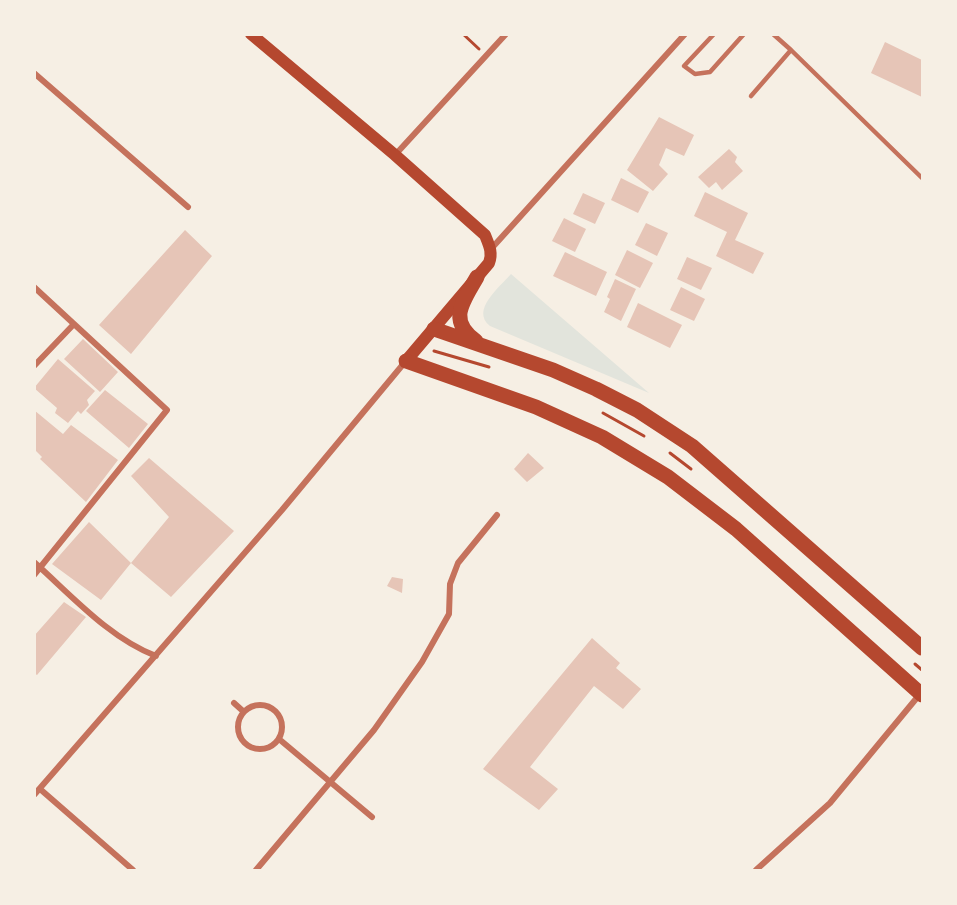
<!DOCTYPE html>
<style>
body{margin:0}
#map{position:relative;width:957px;height:905px;overflow:hidden;background:#f6efe4;font-family:Arial,sans-serif}
canvas{display:block}
.frame{position:absolute;inset:0;border:36px solid #f6efe4;pointer-events:none}
</style>
<div id="map">
<canvas width="957" height="905"></canvas>
<div class="frame"></div>
</div>
<script>
const c = document.querySelector('canvas').getContext('2d');
c.lineJoin = 'round';
function fillPath(path, color) {
  c.fillStyle = color;
  c.fill(path, 'evenodd');
}
function trace(path, color, width, dash) {
  c.strokeStyle = color;
  c.lineWidth = width;
  c.lineCap = dash ? 'butt' : 'round';
  c.setLineDash(dash || []);
  c.stroke(path);
}
fillPath(new Path2D(`
 M511,274L649,393L490,326C470,310 500,287 511,274Z`), '#e2e4dc');
fillPath(new Path2D(`
 M885,42L922,60V97L871,73Z
 M659,117L694,135L684,156L666,148L659,165L668,174L653,191L627,170Z
 M729,149L737,157L735,162L743,171L722,190L716,182L709,188L698,177Z
 M621,178L649,192L638,213L611,200Z
 M705,192L748,213L735,240L764,253L753,274L716,256L727,232L694,216Z
 M583,193L605,203L595,224L573,214Z
 M564,218L586,229L575,252L552,241Z
 M646,223L668,233L657,256L635,245Z
 M185,230L212,256L131,354L99,325Z
 M627,250L653,263L640,288L615,275Z
 M565,252L607,272L596,296L553,276Z
 M687,257L712,268L701,290L677,279Z
 M615,279L636,289L621,321L604,312L610,299L607,297Z
 M681,287L705,299L694,321L670,310Z
 M638,303L682,325L670,348L627,327Z
 M83,339L118,372L100,392L64,359Z
 M58,359L95,391L87,400L89,405L81,414L78,411L68,423L55,413L57,408L34,388Z
 M105,390L148,424L129,448L86,411Z
 M34,410L63,434L71,425L118,460L86,502L40,459L42,457L34,449Z
 M528,453L544,468L527,482L514,469Z
 M149,458L234,531L171,597L131,563L101,600L52,564L89,522L131,563L169,517L131,476Z
 M392,577L403,579L402,593L387,586Z
 M64,602L86,617L37,675L34,673V636Z
 M592,638L620,663L616,668L641,689L623,709L594,686L530,767L558,789L539,810L483,769Z`), '#e6c5b7');
trace(new Path2D(`
 M463,34L479,49
 M434,351L489,367
 M603,413L644,436
 M670,453L691,469
 M915,664L922,670`), '#b5482f', 3);
trace(new Path2D(`
 M714,34L684,66L695,74L710,72L744,34
 M791,50L922,178
 M751,96L791,50L773,34`), '#c5725c', 4.5);
trace(new Path2D(`
 M34,73L188,207
 M395,155L506,34
 M491,249L685,34
 M34,287L167,410L34,575
 M34,366L74,324
 M34,562C71,595 109,638 156,656
 M234,703L244,712
 M238 727a22 22 0 1 1 44 0a22 22 0 1 1-44 0Z
 M279,739L372,817
 M40,789L133,870
 M34,795L282,510L405,362
 M256,870L374,730L422,662L449,614L450,584L458,563L497,515
 M756,870L830,803L920,694`), '#c5725c', 6);
trace(new Path2D(`
 M251,34L395,155L485,235C489,245 493,253 489,263L406,361`), '#b5482f', 12);
trace(new Path2D(`
 M434,329L553,370L596,389L637,410L692,446L922,648
 M476,341C447,320 463,302 477,277
 M406,361L536,407L602,437L668,477L736,529L922,695`), '#b5482f', 15);
</script>
